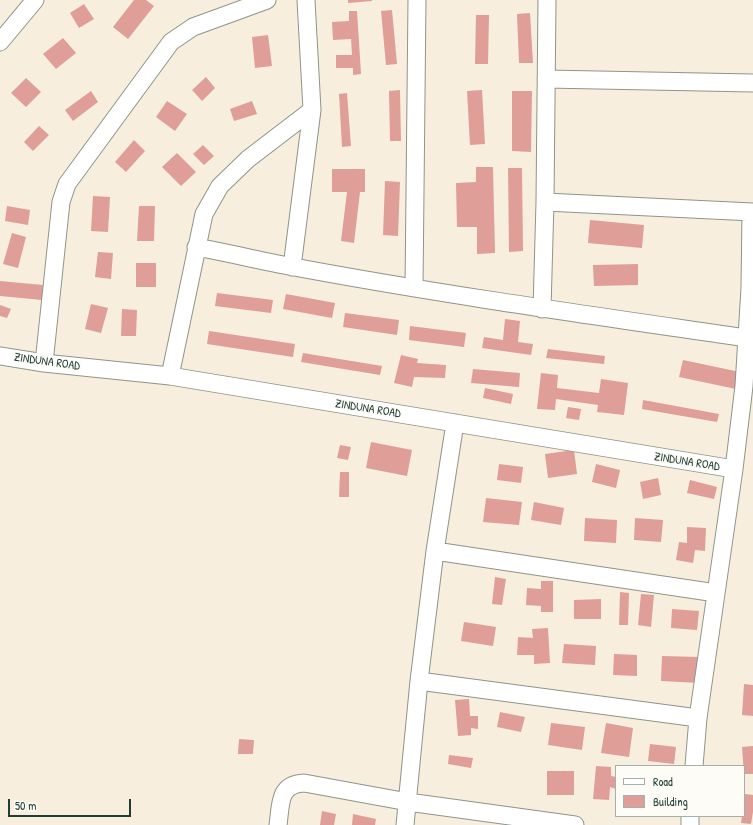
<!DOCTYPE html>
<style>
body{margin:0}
#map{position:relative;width:753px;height:825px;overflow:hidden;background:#f8eede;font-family:"Patrick Hand",sans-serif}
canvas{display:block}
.legend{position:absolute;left:615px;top:765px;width:130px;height:52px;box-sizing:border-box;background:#fdfcf7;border:1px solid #a4b0a9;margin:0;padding:5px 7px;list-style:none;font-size:12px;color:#1f3d34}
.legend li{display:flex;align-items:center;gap:8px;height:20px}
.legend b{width:20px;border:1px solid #a4b0a9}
.scale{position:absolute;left:8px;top:799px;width:123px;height:18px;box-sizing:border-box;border:2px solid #1f3d34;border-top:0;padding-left:5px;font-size:12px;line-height:14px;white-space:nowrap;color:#1f3d34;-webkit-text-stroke:3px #fdfcf7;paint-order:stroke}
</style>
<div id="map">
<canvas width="753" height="825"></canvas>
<ul class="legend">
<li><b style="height:5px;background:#fff"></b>Road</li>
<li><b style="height:11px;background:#df9e97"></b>Building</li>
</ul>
<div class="scale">50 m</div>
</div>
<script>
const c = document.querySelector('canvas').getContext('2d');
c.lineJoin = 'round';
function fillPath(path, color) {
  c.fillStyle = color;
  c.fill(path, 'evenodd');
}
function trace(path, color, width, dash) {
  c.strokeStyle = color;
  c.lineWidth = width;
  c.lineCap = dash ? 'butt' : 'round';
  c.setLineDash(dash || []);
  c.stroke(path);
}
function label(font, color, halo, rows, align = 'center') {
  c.font = font + ' "Patrick Hand",sans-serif';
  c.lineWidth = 3;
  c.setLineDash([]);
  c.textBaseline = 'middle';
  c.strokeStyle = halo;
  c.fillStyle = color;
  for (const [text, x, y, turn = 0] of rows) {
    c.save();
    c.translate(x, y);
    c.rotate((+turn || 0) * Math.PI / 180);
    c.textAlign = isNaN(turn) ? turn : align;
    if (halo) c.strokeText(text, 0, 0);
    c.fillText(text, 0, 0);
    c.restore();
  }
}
fillPath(new Path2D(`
 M134,0H146L154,6L128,39L113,27Z
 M348,0H372V1L348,3Z
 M84,4L94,19L79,28L70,13Z
 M392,10L397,64L386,65L381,11Z
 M349,11H357L361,74L353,75V68H336V55H352L351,39L333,40L332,22L349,21Z
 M530,13L533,63H519L517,14Z
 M476,15H489L488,64H475Z
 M268,35L272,66L255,68L252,37Z
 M63,38L76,53L56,69L43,54Z
 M206,77L215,88L202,101L192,90Z
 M26,78L41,92L26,107L11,93Z
 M400,90L401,141H390L389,91Z
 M482,90L485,144L470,145L467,91Z
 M91,91L98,102L73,121L65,110Z
 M512,91H532L531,152L512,151Z
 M347,93L351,146L342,147L339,94Z
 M167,101L187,114L175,131L156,117Z
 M252,101L257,114L234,121L230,109Z
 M39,126L49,135L33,151L24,142Z
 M134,140L145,151L126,172L115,162Z
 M203,145L214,156L204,165L193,154Z
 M177,153L196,172L181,186L162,167Z
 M476,167H493L495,253L477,254V227H457L456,183L476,182Z
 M508,168H522L523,251L509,252Z
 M332,169H365V192H360L354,243L341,241L347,192H332Z
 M385,181L400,182L398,236L383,235Z
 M93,196L110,197L108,232L91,231Z
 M7,206L30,210L28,225L5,221Z
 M139,206H155L154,241H137Z
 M590,220L644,225L642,248L588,243Z
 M12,233L26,237L18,268L3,264Z
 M98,252L113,253L111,279L95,277Z
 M136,263H156V287H136Z
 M638,264V285L594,286L593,265Z
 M0,281L43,285L42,300L0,296Z
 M217,293L273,300L271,313L215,306Z
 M286,294L335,303L332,318L283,309Z
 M91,304L108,308L101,333L85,329Z
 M0,305L11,309L7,318L0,316Z
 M122,309L137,310L136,336H121Z
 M345,313L399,320L397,335L343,327Z
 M505,319L520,321L518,342L533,344L531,355L482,348L484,337L503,340Z
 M410,326L466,333L464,347L409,340Z
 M209,331L295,344L293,357L207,344Z
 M548,349L605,356L604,364L546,358Z
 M303,353L382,366L380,375L301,362Z
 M401,355L418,359L417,363L446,365L445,378L414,377L412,387L394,383Z
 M683,360L740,372L736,389L679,377Z
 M473,369L520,373L519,387L471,383Z
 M541,373L558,375L557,388L599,393L601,379L628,383L624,415L597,412L598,405L556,399L555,410L537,409Z
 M485,388L513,394L511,404L483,398Z
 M643,400L719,414L717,422L642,409Z
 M568,407L581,409L579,420L566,418Z
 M371,442L412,450L407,476L366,468Z
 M340,445L351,447L348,460L337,458Z
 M574,450L577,474L548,478L545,454Z
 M499,464L523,467L521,483L497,480Z
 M596,464L620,470L616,488L592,482Z
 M340,472H349V497H339Z
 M658,478L661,495L643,499L640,482Z
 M690,480L717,487L714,499L687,493Z
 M486,498L522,502L519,525L483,522Z
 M534,502L564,508L561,525L531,520Z
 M585,518L617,520L616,543L584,541Z
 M635,518L663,520L661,542L634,540Z
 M687,527L706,528L705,551L695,550L693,563L676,560L679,542L687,543Z
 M495,577L506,579L502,605L492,604Z
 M541,581H553V612H541V606L526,605L527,588L541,589Z
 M620,592L629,593L628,625H619Z
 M641,594L654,595L651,627L638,625Z
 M601,599V619H574V600Z
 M672,609L699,611L697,630L671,628Z
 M464,622L496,627L493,646L461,641Z
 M548,628L550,663L534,664V655H517L518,637L533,638L532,629Z
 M564,644L596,646L595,665L562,663Z
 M614,654L637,655V676L613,675Z
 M662,656L700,657L699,683L661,681Z
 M744,684L753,685V716L742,715Z
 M469,699L470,716H478V729L471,728V735L458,736L455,700Z
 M500,712L525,717L521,732L497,727Z
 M551,723L585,727L582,750L548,745Z
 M606,723L633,728L629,757L601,753Z
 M239,739L254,740L253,754H238Z
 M650,744L676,747L674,764L648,761Z
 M753,746V774H744L742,747Z
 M449,755L473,758L471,768L448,764Z
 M596,766L611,767V776L616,777V789L610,787L609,800L593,799Z
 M547,771H574V795H547Z
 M745,794L753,795V812L751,824L741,823L742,816H744Z
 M322,811L336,814L334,825H320Z
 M353,814L376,819L375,825H352Z`), '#df9e97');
const street = new Path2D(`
 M0,42L35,0
 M546,79L753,83
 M545,202L753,212
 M196,247C229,253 261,261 294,267C444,295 596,316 747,338
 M292,267L312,110L306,0
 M414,288L417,0
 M542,309L545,202L547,0
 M0,356L44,363L170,376L734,469
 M44,363L61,202L67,184L171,42L193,27L267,0
 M170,376L204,214L220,186L248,159L312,110
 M435,551L716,593
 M419,681L698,718
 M694,766L698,718L734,469L744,386L750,288L751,212
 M278,825C281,805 278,784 304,783L408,802L575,825
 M405,825L419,681L435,551L455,423
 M690,825V816`);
trace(street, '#8c9689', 19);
trace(street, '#fff', 17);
label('12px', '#1f3d34', '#fdfcf7', [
 ["ZINDUNA ROAD",47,362,8],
 ["ZINDUNA ROAD",368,409,9],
 ["ZINDUNA ROAD",687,462,9]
]);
</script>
